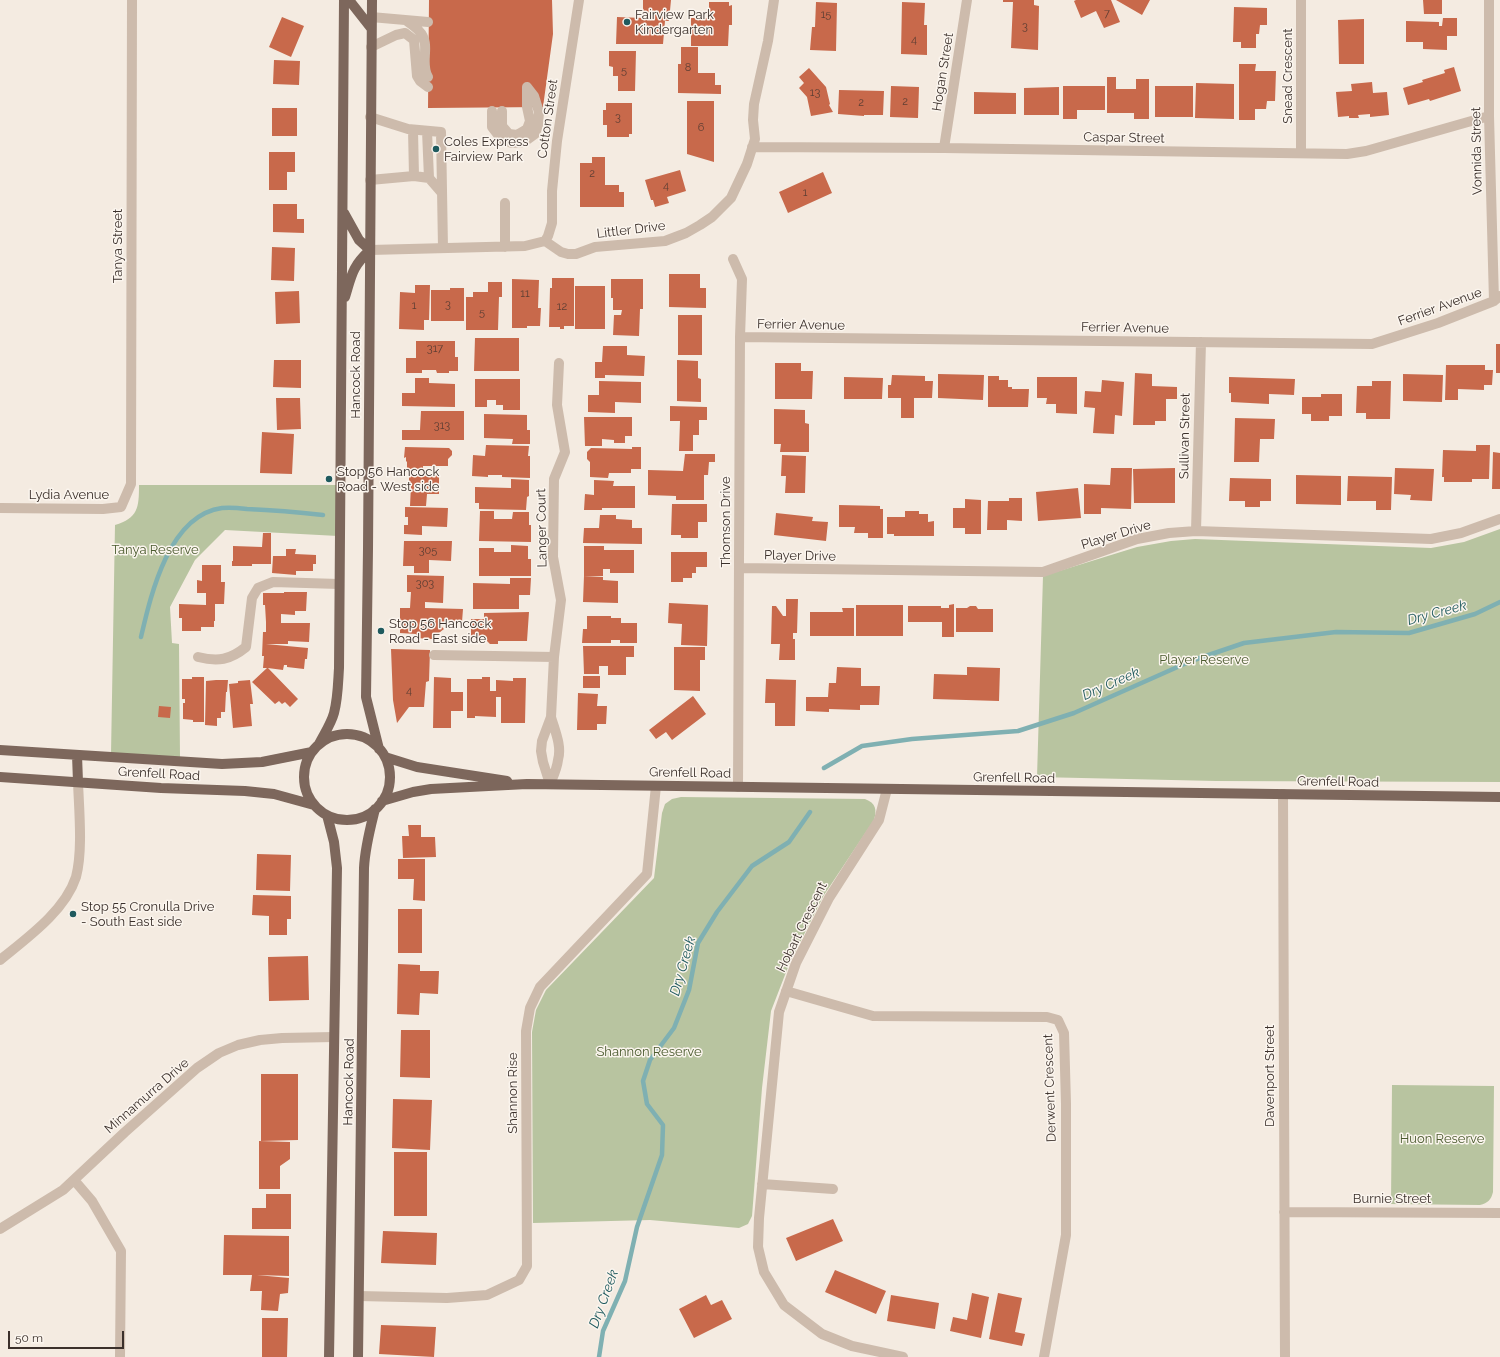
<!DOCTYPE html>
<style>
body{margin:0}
#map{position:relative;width:1500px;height:1357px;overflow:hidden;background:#f4ebe1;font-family:Raleway,sans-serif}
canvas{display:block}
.scale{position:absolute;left:8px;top:1331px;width:116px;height:18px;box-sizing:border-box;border:2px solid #3b302b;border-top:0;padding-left:5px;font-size:12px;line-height:14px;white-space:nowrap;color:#3b302b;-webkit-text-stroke:3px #fbf5ee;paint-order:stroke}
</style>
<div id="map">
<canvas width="1500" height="1357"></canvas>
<div class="scale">50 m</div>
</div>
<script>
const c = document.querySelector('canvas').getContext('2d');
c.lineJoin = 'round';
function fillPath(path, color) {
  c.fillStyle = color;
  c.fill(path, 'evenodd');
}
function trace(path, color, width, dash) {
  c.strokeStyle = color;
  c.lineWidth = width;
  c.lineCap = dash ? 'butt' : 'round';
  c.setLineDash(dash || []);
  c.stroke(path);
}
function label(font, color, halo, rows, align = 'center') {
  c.font = font + ' Raleway,sans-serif';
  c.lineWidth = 3;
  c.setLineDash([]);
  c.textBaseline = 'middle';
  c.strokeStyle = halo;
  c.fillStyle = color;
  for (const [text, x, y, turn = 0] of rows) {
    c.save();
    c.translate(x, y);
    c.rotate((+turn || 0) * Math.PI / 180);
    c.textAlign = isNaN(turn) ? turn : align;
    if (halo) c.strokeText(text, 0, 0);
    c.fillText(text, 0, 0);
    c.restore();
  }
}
fillPath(new Path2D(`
 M139,485H338V536L225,530L195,560L170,607L172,643L179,644L180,758L111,754L115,525C138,518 139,508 139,485Z
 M1500,529V782L1216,781L1037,777L1043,576L1137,547L1171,541L1195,539L1431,548L1464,542Z
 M681,797L865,799C876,803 877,810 874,820L824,895L790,962L771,1011L762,1088L752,1216L748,1224L739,1228L650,1220L533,1223L532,1032L536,1010L546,990L654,878L662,813L665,804L672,799Z
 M1392,1085L1494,1086L1493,1192C1491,1200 1488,1203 1480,1205L1391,1204Z`), '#b8c4a0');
trace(new Path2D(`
 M141,637C151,594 169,515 222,508C230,507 239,508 247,509C272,510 297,512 323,515
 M824,768L862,746L912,739L1018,731L1074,713L1191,661L1244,643L1336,632L1409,633L1475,614L1500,602
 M599,1357L603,1331L625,1281L637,1227L662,1155L663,1125L647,1104L643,1081L650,1060L674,1028L689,990L698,943L717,912L752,866L789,842L810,812`), '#7fb0b2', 4.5);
fillPath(new Path2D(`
 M429,0H552L553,34L543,107L428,108Z
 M643,0H671L669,21H665L663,44H616L617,17L643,18Z
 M1003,0H1034V5L1039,6L1038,50L1011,48L1013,2H1003Z
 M1076,0H1111L1120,22L1104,28L1096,11L1081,18L1074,1Z
 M1116,0H1150L1142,15Z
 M1423,0H1442V14H1424Z
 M709,2H729V6L732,5V25H729L728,46H691V18H709Z
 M816,2L837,3L836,51L810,50L812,27H815Z
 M902,2L925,3L924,25H927V55L901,54Z
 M1234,7L1267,8V25H1260L1259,34H1256V48H1241V42H1233Z
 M282,17L304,26L291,57L269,47Z
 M1443,18H1457V36H1447V50L1423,49V42H1406V21L1439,22V26H1442Z
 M1364,19V64H1339L1338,20Z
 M681,47H698V73H715V85H721V94L678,93V64H681Z
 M609,51H636L635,91H618V76H613V67L609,66Z
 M274,60L300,61L299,85L273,84Z
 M1239,64H1256L1255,71H1276L1275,101H1267L1266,109H1255V120H1239Z
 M1454,67L1461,91L1430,101L1429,99L1408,105L1403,88L1423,82L1422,80L1445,73L1444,70Z
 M809,68L826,87L830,104L829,105L833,112L811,116L807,97L799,88L804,83L799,77Z
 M1107,77H1116V89H1136V79H1149V119H1134V113H1107Z
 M1372,82L1373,93L1387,92L1389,115L1370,117V114L1358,115L1359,118H1349V116L1338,117L1336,92L1352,91L1351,84Z
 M1196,83L1234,84V119L1195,118Z
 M891,86L919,87L918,118L890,117Z
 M1063,86H1105V110H1077V119H1063Z
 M1155,86H1193V117H1155Z
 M1059,87V115H1024V88Z
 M839,90L884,91L883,115H864V116L838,114Z
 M974,92L1016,93V114H974Z
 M687,101H714V162L687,154Z
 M606,103H632V134H629V137H607V125H603V110H606Z
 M272,108H297V136H272Z
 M269,152H295V172H287V190H269Z
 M592,157H605V185H619V192H624V207H580V163H592Z
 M680,170L686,191L667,197L669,203L655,207L653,200H651L645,180Z
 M823,172L832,193L788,213L779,192Z
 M273,204H297V219H304V233L273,232Z
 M272,247L295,248L294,281L271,280Z
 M669,274H700V288H706V308L669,307Z
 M552,278H574V326H564V329H560V327H549L550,288H552Z
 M512,279L539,280L538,308H541L540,326H527V328H512Z
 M611,279H643V309H640L639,336L613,335L614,315H621L622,310H613V298H611Z
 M488,282H502V297H499L498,330H466V297H473V292H488Z
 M415,285H430L429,320H424V330L399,329L400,292L415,293Z
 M575,286H605V329H575Z
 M450,288H464V321H431V290H450Z
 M299,291L300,323L276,324L275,292Z
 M678,315H702V355H678Z
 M475,338H519V371H474Z
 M416,341H455V357H458V371H449V373H437L436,370H422V373H406V358H416Z
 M1496,344H1500V373H1496Z
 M603,346H627V355L645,356L644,376L605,375V378H595V362H602Z
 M274,360H301V388L273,387Z
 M677,360L698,361V378L701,379V402L677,401Z
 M775,363H801V371H813L812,399H775Z
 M1446,365H1485V370H1493L1492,385H1484V390L1458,389V400H1445Z
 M1135,373L1152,374V386L1177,387V399H1166V421H1155V425H1133Z
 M938,374L984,375L983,400L938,398Z
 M1403,374L1443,375L1442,402L1403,401Z
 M892,375L925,376V381H933L932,398H914V418H901V398H888V385H891Z
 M988,376H999V380H1008V387H1012V389H1029L1028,407H988Z
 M844,377L883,378L882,399H844Z
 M1037,377H1077V414L1056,413V404H1046L1047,398H1037Z
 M1229,377L1295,379L1294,395L1269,394V404L1231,402V393H1229Z
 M415,378H429V383L455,384V407L402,406V393H415Z
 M475,379H520V410H503V405H496V400H487V407H475Z
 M1102,380L1124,382L1122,416L1115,415L1114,434L1093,433L1095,408L1084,407L1085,391L1101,392Z
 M599,381L641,382V403L615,402V413L588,412V395H599Z
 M1372,381H1391L1390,419H1366V413H1356L1357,386H1372Z
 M1321,394H1342V416H1329V421H1311V414H1302V397H1321Z
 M276,398H300L301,429L277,430Z
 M670,406L707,407V420H699V435H693V451H679L680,421H670Z
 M774,409L805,410V423L809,424V452H780L781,444H774Z
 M421,411H464V440H402V430H420Z
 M484,414L527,415V430H530V444H512L513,439L484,438Z
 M584,417H632V436H625V443H614V440L602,439V446H585Z
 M1235,418L1275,419L1274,439H1260L1259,462H1234Z
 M262,432L294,434L292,474L260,473Z
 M486,445L529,446L528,456H530V478L502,477V475H488V477L472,476L473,455L485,456Z
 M1476,445H1490L1489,479H1472V482H1444V477H1442L1443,450L1476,451Z
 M405,447L449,448L452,451V455L448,459V466H423V469H407V461L406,462V457L404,458Z
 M632,447H641V469H631V473H609L608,478L590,477V462L587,459V452L591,448L632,449Z
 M1493,452L1500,453V489H1492Z
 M685,454H715V462H709L708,475H704V500H676V496L648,495V470L683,471Z
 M782,455L806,456L805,493H785L786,476H781Z
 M1111,468H1132L1131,509L1101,508V514H1084V484L1110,485Z
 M1175,468V503H1134L1133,469Z
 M1395,468L1434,469L1432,501L1410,500L1411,495L1394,494Z
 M409,474H439V494H427L426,506H410L411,485H409Z
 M1296,475L1341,476V505L1296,504Z
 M1348,476L1392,477L1391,510H1376V501H1347Z
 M1230,478L1271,479V501H1260V507H1245V501H1229Z
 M511,479L529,480V496L527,497L526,510L479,509V503H475V487L511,488Z
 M594,480L614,481L613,486H635V508H602V510H584L585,494L594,495Z
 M1078,488L1081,518L1038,521L1036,492Z
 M1009,498H1022V521L1007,520V530H987L988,501H1009Z
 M965,499L981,500V534H965V528H953V508H965Z
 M672,504H707V522H698V538H681V535H671Z
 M839,505L880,506V509H883V538H868V533H854L855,527H839Z
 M405,507L448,508L447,527L422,526V535L404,534V525H408V517H405Z
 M480,511H494V519H512L513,512H529V525H531V542L479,541Z
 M905,511H919V514H928V522L934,521V536H894V534H887V517H905Z
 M776,513L813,517L812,521L828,522L826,541L774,535Z
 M600,515H616V519L632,520V528H642V544L583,543L584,528H599Z
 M263,533H271V564H252V566H232V561H233V546L262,547Z
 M404,541H452L451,561L429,560V573H414V566H403Z
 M511,545L528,546V559H531V576H479V548H494V552H511Z
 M584,546H604V550H634V573H610V569H603V576H584Z
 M286,549H296L295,554L316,555V564H313V571H296V575L272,573L273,556H286Z
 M671,552H707V567H696V573H692V578H683V582H671Z
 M202,565H221V582H225L224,604H215V621H214V627H201V631H182V618H179V604L206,605V593H197V580L202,581Z
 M407,575L444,576L443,603L425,602V608L463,609L462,622L445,623L441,626L444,629L435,636L434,634L432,636V639L415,638L416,634L400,633V608H410L411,592H407Z
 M584,576L603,577V580L618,581V603L583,602Z
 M510,578H531L530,595H519V609H473V583L510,584Z
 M284,592H307L306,611H295V615L281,614V623H310L309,642L288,641V644H266L308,648L307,659H305L304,669L287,667V665H284L283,670L268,668L298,699L290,707L285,702L282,704L279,701L275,704L252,682L267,668H263L264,656H262L263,632H266V622L265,605H263V593H284Z
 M786,599H798L797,633H793V639H795V660H779L780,644H771L772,606H776L783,616H786Z
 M669,603L708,605L707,646L681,645L682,624L668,623Z
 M954,604V637H942V622H908V606H941V608H949V605Z
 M856,605H903V636H856Z
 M970,606H976L978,609H993V632H956V608H967Z
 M842,608H854V636H810V612H843Z
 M529,612L527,641H498V644H490L487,641V637H471V619H484V613Z
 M587,616H611V618H621V623H637V643H620V640H611V643H582L583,629H587Z
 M583,646H634V657H626V675H608V666H599V674H584Z
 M674,647H705V660H700V691L674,690Z
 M391,649L430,650L429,681L426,682L424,707H409L397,723L393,700Z
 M837,667L861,668V686H880L879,705H860V710L829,709V712L806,711V697H828L829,683H836Z
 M967,667L1000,668L999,701L933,699L934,674L967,675Z
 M583,676H600V688H583Z
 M192,677H204V722H193V720L183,719V703H185V699H182V679H192Z
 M434,677L451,678V692H463V711H451V728H433Z
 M482,677H490V691H496V680L513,681V678H526L525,723H501V697H496V717L475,716V718H467V679H482Z
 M766,679L796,680L795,726H775V703H765Z
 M216,680H228L227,692H226L225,712H221V718H217V726L205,725L206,681Z
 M250,680L253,704H250L252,726L233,728L229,684L238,683V681Z
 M578,693L598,694L597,706H607L606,724H597V730H577Z
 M693,696L706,714L672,740L666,732L656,739L649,730Z
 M159,706L171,707L170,718L158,717Z
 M408,825H421V837H435L436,857L403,858L402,836H409Z
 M257,854L291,855L290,891L256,890Z
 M398,859H425V901L413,900L414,879H398Z
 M253,895L291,896V919H287V935H269V916L252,915Z
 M398,909H422V953H398Z
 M308,956L309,1000L269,1001L268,957Z
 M398,964L420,965V971H439L438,994L420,993L419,1015L397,1014Z
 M401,1030H430V1078L400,1077Z
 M261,1074H298V1140L261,1141Z
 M393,1099L432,1100L430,1150L392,1148Z
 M259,1141L290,1142V1159L280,1166V1189H259Z
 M394,1152H427V1216H394Z
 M266,1194H291V1229H252V1208H266Z
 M833,1219L843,1241L796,1261L786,1238Z
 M383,1231L437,1233L436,1265L381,1263Z
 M224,1235L289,1236V1276L257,1275L289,1278L288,1293L280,1294L278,1311L261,1310L262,1291H250L252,1275H223Z
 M835,1270L886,1291L876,1314L825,1292Z
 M972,1293L989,1297L981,1338L950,1331L953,1317L967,1320Z
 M998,1293L1022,1298L1015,1332L1025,1334L1022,1346L989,1339Z
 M706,1295L711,1305L722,1300L732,1319L694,1338L679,1309Z
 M891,1295L939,1303L935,1329L887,1321Z
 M262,1318H288L287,1357H262Z
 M381,1325L436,1327L434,1357L379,1354Z`), '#c8694b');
trace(new Path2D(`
 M1489,0V116L1494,301
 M371,17L428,22
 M407,21C411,24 416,27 419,31C432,44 419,63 428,77
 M371,47L396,35L405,33L414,40L417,76L420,81L428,87
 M492,111V127L502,140L512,143L524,142L535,134L538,125L539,112L534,96L527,87
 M502,111V126L509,134L517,135L527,129L530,121L527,107V87
 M370,117L408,129L441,132L443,248
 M413,130L414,176
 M427,131L429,178L442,193
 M752,147L944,148L1347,154L1366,151L1489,116
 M944,148L967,0
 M1301,153V0
 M370,180L414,176L429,178
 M545,241L548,236L552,223V191L557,141L579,0
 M505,247V203
 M370,250L525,246L545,241L561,252L568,254H576L595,247L665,241L686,233L700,225L712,217L731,198L747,164L755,139L753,120L754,104L768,41L774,0
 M733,259L742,279L740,337L738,787
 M740,337L1372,344L1438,323L1494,301L1500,296
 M0,508L103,509L121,507L131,484L132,0
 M1196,531L1201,342
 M739,568L1043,572L1137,539L1169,533L1196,531L1431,539L1461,533L1500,519
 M434,655L554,657
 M198,657C218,662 230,660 246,647L252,598L258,588L273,582L339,584
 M550,784L543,762L541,751L542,741L551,717L554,657L561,600L553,557L554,479L565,452L557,405L559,363
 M550,784C553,777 557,769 558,760C562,746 555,731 551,717
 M887,789L879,820L829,898L796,963L779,1012L759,1218L758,1247L764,1272L784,1305L822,1334L852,1346L903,1357
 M1283,794L1285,1357
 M0,960C27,938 65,911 76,877C83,851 79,810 78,782
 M786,991L873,1016L1047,1017L1058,1020L1064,1033L1066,1104V1235L1044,1357
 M74,1180L92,1201L121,1251L120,1357
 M762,1184L833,1189
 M1284,1212L1500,1213
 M0,1229L63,1190L125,1132L197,1068L219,1053L238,1045L260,1040L282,1038L334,1037
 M359,1296L447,1298L487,1295L519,1280L527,1266L526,1031L530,1008L540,987L647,874L656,786`), '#cdbbac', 10);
trace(new Path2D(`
 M349,0L371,28
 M372,0L368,549L366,697L379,749
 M344,213L359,240L370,250
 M345,297C352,274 352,267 370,250
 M304 777a43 43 0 1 1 86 0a43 43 0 1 1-86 0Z
 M319,744C324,734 331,724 334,713C338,698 338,683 339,668L344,0
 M0,750L222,764L262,762L312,752
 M77,755L78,782
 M385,757L417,767L507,781
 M0,777L161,788L245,791L274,794L314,805
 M382,801L413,792L431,789L527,784L1500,797
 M327,815L334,842L337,868L329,1357
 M358,1357L364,868C365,847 370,829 375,809`), '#7d675c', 10);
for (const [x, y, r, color] of [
 [627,22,4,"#1f5a5e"],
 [436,149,4,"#1f5a5e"],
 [329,479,4,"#1f5a5e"],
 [381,631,4,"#1f5a5e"],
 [73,914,4,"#1f5a5e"]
]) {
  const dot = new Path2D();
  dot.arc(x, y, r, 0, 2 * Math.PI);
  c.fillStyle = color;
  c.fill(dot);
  trace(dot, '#fbf5ee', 1.5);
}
label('11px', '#5e3e33', null, [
 ["7",1107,14],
 ["15",826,15],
 ["3",1025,27],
 ["4",914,40],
 ["8",688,68],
 ["5",624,71],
 ["13",815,93],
 ["2",905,102],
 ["2",861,103],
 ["3",618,118],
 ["6",701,128],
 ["2",592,174],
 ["4",666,186],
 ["1",805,193],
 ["11",525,294],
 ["3",448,305],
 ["1",414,306],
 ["12",562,307],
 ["5",482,313],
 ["317",435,349],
 ["313",442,426],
 ["305",428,551],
 ["303",425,584],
 ["4",409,691]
]);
label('13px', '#3b302b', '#fbf5ee', [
 ["Fairview Park",635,15],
 ["Kindergarten",635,30],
 ["Coles Express",444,142],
 ["Fairview Park",444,157],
 ["Stop 56 Hancock",337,472],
 ["Road - West side",337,487],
 ["Stop 56 Hancock",389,624],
 ["Road - East side",389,639],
 ["Stop 55 Cronulla Drive",81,907],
 ["- South East side",81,922]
], 'left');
label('13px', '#3b302b', '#fbf5ee', [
 ["Hogan Street",943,72,-81],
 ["Snead Crescent",1288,76,-90],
 ["Cotton Street",548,119,-82],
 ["Caspar Street",1124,138,1],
 ["Vonnida Street",1477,151,-91],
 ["Littler Drive",631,230,-7],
 ["Tanya Street",118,246,-90],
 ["Ferrier Avenue",1440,307,-20],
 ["Ferrier Avenue",801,325,1],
 ["Ferrier Avenue",1125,328,1],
 ["Hancock Road",356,375,-90],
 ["Sullivan Street",1185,436,-89],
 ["Lydia Avenue",69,495],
 ["Thomson Drive",726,522,-90],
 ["Langer Court",542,528,-91],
 ["Player Drive",1116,535,-17],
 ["Player Drive",800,556,1],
 ["Grenfell Road",690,773,1],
 ["Grenfell Road",159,774,3],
 ["Grenfell Road",1014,778,1],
 ["Grenfell Road",1338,782,1],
 ["Hobart Crescent",802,927,-64],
 ["Davenport Street",1270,1076,-90],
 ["Hancock Road",349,1082,-89],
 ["Derwent Crescent",1050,1088,-92],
 ["Shannon Rise",513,1093,-90],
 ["Minnamurra Drive",147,1096,-41],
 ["Burnie Street",1392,1199]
]);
label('13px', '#4a5a2e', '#fbf5ee', [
 ["Tanya Reserve",155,550],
 ["Player Reserve",1204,660],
 ["Shannon Reserve",649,1052],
 ["Huon Reserve",1442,1139]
]);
label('italic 14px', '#1f5a5e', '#fbf5ee', [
 ["Dry Creek",1437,613,-15],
 ["Dry Creek",1111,684,-24],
 ["Dry Creek",683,966,-74],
 ["Dry Creek",604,1299,-70]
]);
</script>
